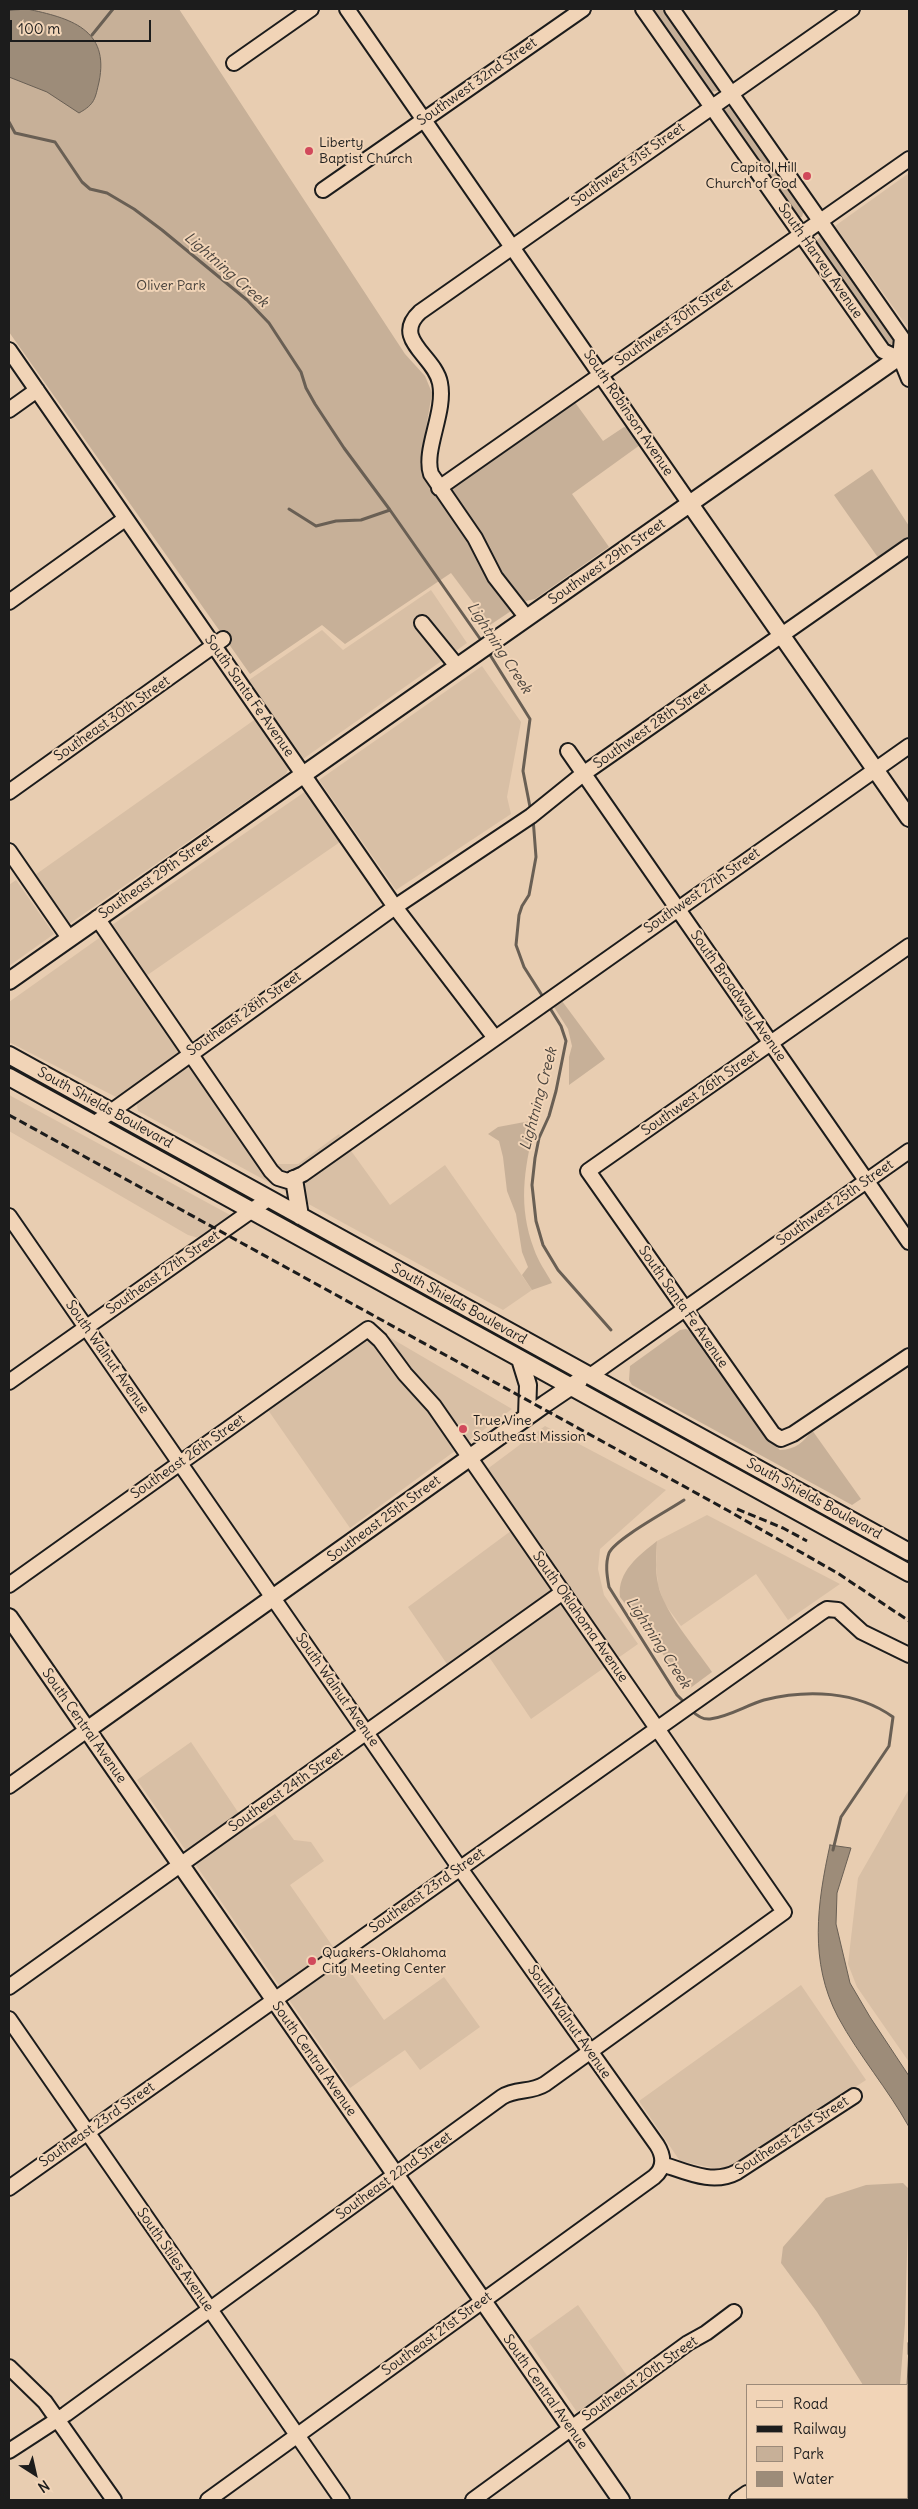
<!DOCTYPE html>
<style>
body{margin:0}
#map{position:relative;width:918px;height:2509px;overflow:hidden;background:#e8cdb1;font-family:Delius,sans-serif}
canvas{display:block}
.frame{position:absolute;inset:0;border:10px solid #1c1c1c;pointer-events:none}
.legend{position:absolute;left:746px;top:2384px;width:162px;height:115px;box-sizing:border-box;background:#f1d4b7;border:1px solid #9c8a79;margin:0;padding:6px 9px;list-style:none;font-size:15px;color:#1c1c1c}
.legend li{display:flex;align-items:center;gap:10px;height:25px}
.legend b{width:25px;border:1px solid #9c8a79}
.north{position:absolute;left:10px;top:2449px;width:50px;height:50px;-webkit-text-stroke:4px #f1d4b7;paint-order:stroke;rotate:145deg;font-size:14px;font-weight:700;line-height:20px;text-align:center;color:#1c1c1c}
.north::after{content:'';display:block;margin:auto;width:18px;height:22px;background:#1c1c1c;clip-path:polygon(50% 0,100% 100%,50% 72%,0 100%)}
.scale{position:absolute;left:10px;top:20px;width:141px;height:22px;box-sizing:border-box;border:2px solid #1c1c1c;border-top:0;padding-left:6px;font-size:15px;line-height:18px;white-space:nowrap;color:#1c1c1c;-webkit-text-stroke:4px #f1d4b7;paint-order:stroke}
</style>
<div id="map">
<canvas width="918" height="2509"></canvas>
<div class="frame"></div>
<ul class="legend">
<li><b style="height:6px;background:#f1d4b7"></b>Road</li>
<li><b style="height:6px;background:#1c1c1c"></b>Railway</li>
<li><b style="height:14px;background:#c7b098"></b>Park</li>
<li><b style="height:14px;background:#9d8c79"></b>Water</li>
</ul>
<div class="north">N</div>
<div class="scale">100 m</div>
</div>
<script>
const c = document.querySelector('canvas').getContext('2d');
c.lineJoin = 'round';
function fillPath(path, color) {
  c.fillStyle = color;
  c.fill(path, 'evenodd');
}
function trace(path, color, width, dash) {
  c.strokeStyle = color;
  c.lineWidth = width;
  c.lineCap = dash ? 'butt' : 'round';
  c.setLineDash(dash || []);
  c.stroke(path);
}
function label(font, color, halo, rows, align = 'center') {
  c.font = font + ' Delius,sans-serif';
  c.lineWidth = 4;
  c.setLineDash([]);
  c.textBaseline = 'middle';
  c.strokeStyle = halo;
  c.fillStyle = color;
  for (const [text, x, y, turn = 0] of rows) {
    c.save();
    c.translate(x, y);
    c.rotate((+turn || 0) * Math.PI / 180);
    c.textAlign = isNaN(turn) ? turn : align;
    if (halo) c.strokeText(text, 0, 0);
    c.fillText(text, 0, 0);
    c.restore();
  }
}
fillPath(new Path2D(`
 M909,173V329L835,226Z
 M431,590L467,643L303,759L249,680L322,630L343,650Z
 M482,666L521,722L507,797L511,814L396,890L319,780Z
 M257,718L290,764L286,774L69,924L35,875Z
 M306,791L340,842L146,976L112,925Z
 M16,880L54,934L9,966V885Z
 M102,936L180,1051L116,1097L9,1042V1002Z
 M201,1054L277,1164H298L339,1134L390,1205L445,1165L532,1290L503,1310L138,1111L136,1100Z
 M9,1094L11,1096L232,1216L199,1238L188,1235L9,1131Z
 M377,1330L512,1409L350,1528L268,1410Z
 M545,1426L666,1490L600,1549L598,1569L604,1595L638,1644L531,1719L481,1645L449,1667L408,1607L523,1522L486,1470Z
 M707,1515L840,1584L788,1620L756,1574L681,1626L664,1603L658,1585L656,1565L657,1541Z
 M191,1742L250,1830L275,1814L294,1840L311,1842L324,1861L290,1885L384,2020L444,1977L480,2027L420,2070L405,2050L350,2088L137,1780Z
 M909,1789V2062L857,1987L848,1964L858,1878Z
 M801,1985L866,2080L731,2168H713L680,2161L639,2101Z
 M578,2305L628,2377L577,2412L528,2341Z`), '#d8bfa5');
fillPath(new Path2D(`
 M9,9H179L405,354L425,376L432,393L420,464L436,494L470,542L479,565L511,611L490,625L451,573L345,644L322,625L250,674L9,332Z
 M650,9H666L719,85L718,91L708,92Z
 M726,107L733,108L804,210L802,217H797L723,112Z
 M820,237L825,239L893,337V343L890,345H886L814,243Z
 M574,401L603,441L624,427L628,428L640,445L572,494L609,547L535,599L526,601C504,591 491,553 480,534C472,520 463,508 453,495L452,488Z
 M872,469L909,526V538L879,559L834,495Z
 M562,1001L605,1059L569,1085V1057L572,1046L568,1029L554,1007Z
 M530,1121L534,1128C524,1171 518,1206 534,1249C538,1261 546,1272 552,1283L532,1290L522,1275L528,1267L522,1252L516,1214L507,1191L503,1157L499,1141L488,1134L498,1127Z
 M686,1329L694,1333L765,1438L780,1450C796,1449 803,1443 812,1430L861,1499L852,1505L632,1385L629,1380L630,1366L680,1330Z
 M657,1541C656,1555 655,1570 658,1584C663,1611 696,1648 712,1672L689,1689L620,1597C617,1572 639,1555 657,1541Z
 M903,2183L909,2189L905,2324L900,2385H863L817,2312L781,2263L783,2247L826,2198L866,2185Z`), '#c7b098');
const water = new Path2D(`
 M27,9C70,18 110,29 99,82C95,99 95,104 79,113L47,92L9,77V11Z
 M830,1845L851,1848L837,1893L836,1924L850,1983L870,2017L909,2076V2127C888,2089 859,2056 838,2017C809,1962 817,1904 830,1845Z
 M909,2344V2500H901L902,2498H907V2388Z`);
fillPath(water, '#9d8c79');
trace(water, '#695f54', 1);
trace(new Path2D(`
 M92,35L113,9
 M9,122L15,133L55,142L82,182L90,189L107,193L134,209L162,230L247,300L269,323L301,372L306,388L315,404L344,448L390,510L483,643
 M289,509L316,526L336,521L361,520L390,510
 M487,650L530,719L523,771L531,812
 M533,818L536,857L529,895L522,906L519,915L516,945L524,967L545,1000
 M548,1005L561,1026L566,1041L556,1091L549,1116L539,1138L535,1158L532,1185L536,1221L543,1245L558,1270L611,1330
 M684,1500C669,1510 615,1539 609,1553C605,1564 607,1576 609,1587L677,1695L685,1703
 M691,1710C696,1715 702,1720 710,1719C728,1717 747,1705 764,1700C807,1689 857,1691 893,1717L889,1746L841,1817L833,1850
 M909,2354V2343`), '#695f54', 3);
const minor = new Path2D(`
 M347,9L690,504
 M643,9L883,351L909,363
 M672,9L902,338L900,357L909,379
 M234,63L311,9
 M323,190L583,9
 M9,350L395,907L495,1038
 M9,410L37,390
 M439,488L909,159
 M9,602L125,519
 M527,618L495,577L475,538L431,474C423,450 446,412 440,383C435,356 391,339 420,312L852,9
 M422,623L457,666
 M568,751L909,1242
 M9,792L223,639
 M9,851L69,938
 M97,918L271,1171L278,1178L288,1181L303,1174L909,746
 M909,946L588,1171L773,1434L781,1439L793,1434L909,1356
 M94,1124L395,907L531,816L583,774L909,546
 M9,1216L459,1867L657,2145C664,2156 665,2168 654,2177L208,2500
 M590,1376L909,1151
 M9,1382L268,1199
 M9,1585L368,1329L380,1340L405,1374L434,1406L784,1912L545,2084C531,2093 516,2088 502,2097L66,2414L9,2451
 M9,1786L87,1730
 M9,1987L563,1592
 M9,2019L342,2500
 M662,2164C687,2172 713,2185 737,2172L854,2096
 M9,2188L822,1612L827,1609L838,1610L862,1632L909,1655
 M9,2367L45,2402L114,2500
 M473,2500L688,2343L706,2333L734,2312
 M737,2500L747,2493`);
const major = new Path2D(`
 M690,504L909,818
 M9,981L909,350
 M9,1055L909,1552
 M9,1077L909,1573
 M294,1179L300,1216
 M520,1359L528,1385L527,1416
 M9,1617L621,2500
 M87,1730L545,1404L579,1381`);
trace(minor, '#1c1c1c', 18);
trace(major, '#1c1c1c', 20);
trace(minor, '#f1d4b7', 14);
trace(major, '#f1d4b7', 16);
trace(new Path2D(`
 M9,1115L727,1510L839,1574L909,1621
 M737,1509L783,1528L807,1541`), '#1c1c1c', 3, [8, 4]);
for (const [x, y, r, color] of [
 [309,151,5,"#d1495b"],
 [807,176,5,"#d1495b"],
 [463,1429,5,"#d1495b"],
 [312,1961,5,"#d1495b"]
]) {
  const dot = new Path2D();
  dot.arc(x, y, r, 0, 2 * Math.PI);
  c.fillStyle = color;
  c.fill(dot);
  trace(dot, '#f1d4b7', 2);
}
label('14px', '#1c1c1c', '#f1d4b7', [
 ["Southwest 32nd Street",477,82,-35],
 ["Southwest 31st Street",628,165,-35],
 ["South Harvey Avenue",820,261,55],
 ["Southwest 30th Street",674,323,-35],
 ["South Robinson Avenue",628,413,56],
 ["Southwest 29th Street",607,562,-35],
 ["South Santa Fe Avenue",249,696,55],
 ["Southeast 30th Street",112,719,-35],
 ["Southwest 28th Street",652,726,-35],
 ["Southeast 29th Street",156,877,-35],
 ["Southwest 27th Street",702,891,-35],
 ["South Broadway Avenue",738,996,55],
 ["Southeast 28th Street",244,1014,-35],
 ["Southwest 26th Street",700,1093,-35],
 ["South Shields Boulevard",105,1108,29],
 ["Southwest 25th Street",835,1203,-35],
 ["Southeast 27th Street",163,1273,-35],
 ["South Shields Boulevard",459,1304,29],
 ["South Santa Fe Avenue",683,1307,55],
 ["South Walnut Avenue",107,1357,55],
 ["Southeast 26th Street",188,1457,-35],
 ["South Shields Boulevard",814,1499,29],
 ["Southeast 25th Street",384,1519,-36],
 ["South Oklahoma Avenue",580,1617,55],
 ["South Walnut Avenue",337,1690,55],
 ["South Central Avenue",84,1726,55],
 ["Southeast 24th Street",286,1790,-35],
 ["Southeast 23rd Street",427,1891,-35],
 ["South Walnut Avenue",569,2022,55],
 ["South Central Avenue",314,2059,55],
 ["Southeast 23rd Street",97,2125,-35],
 ["Southeast 21st Street",792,2136,-33],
 ["Southeast 22nd Street",394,2176,-36],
 ["South Stiles Avenue",175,2260,55],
 ["Southeast 21st Street",437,2334,-36],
 ["Southeast 20th Street",640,2379,-35],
 ["South Central Avenue",545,2392,55]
]);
label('14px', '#1c1c1c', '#f1d4b7', [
 ["Liberty",319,143],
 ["Baptist Church",319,159],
 ["Capitol Hill",797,168,"right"],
 ["Church of God",797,184,"right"],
 ["True Vine",473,1421],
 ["Southeast Mission",473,1437],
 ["Quakers-Oklahoma",322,1953],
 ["City Meeting Center",322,1969]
], 'left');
label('14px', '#47413b', '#f1d4b7', [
 ["Oliver Park",171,286]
]);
label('italic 15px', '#49433d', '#f1d4b7', [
 ["Lightning Creek",226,270,41],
 ["Lightning Creek",499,648,57],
 ["Lightning Creek",539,1099,-75],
 ["Lightning Creek",658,1643,57]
]);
</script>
